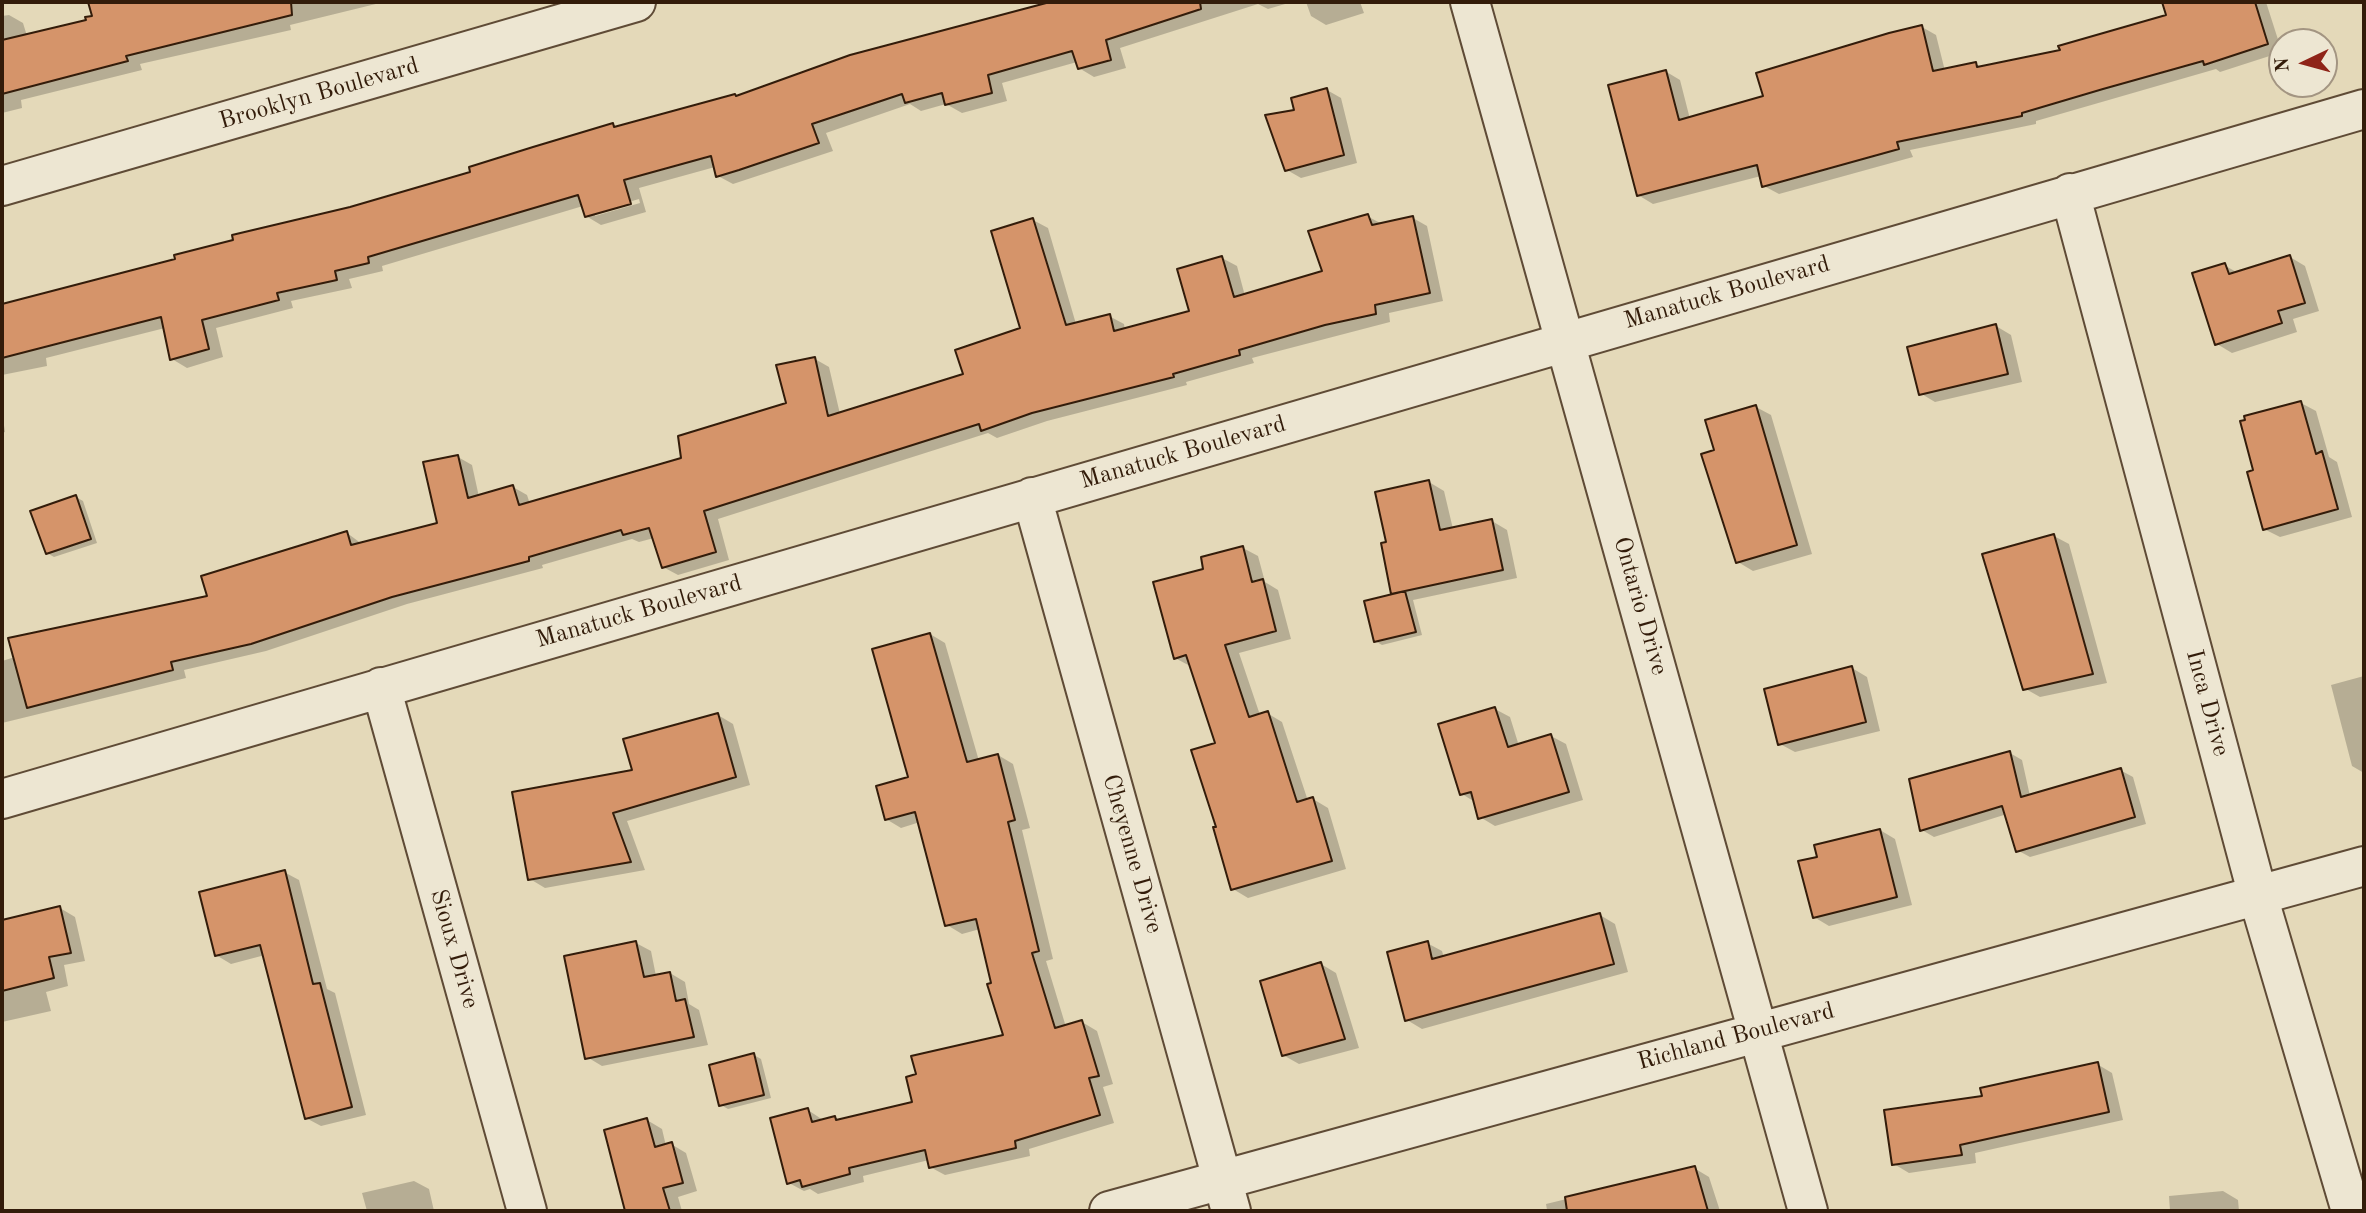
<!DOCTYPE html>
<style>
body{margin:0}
#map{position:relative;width:2366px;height:1213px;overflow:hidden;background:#e4d9b9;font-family:"Old Standard TT",serif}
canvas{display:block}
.frame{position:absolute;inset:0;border:4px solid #331c0a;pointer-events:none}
.north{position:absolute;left:2268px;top:28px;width:70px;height:70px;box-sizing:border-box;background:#ede6d2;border:2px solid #a39582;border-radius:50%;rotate:265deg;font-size:19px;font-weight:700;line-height:28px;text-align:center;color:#331c0a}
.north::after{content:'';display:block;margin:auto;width:24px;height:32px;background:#8f2418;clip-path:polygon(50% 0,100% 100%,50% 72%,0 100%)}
</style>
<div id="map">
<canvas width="2366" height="1213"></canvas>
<div class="frame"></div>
<div class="north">N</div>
</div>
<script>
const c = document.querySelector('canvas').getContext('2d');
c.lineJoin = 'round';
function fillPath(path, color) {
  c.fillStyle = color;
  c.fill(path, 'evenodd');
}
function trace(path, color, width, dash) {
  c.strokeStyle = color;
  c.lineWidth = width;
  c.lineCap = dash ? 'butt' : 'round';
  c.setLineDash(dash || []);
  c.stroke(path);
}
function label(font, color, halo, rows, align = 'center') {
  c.font = font + ' "Old Standard TT",serif';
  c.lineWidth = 5;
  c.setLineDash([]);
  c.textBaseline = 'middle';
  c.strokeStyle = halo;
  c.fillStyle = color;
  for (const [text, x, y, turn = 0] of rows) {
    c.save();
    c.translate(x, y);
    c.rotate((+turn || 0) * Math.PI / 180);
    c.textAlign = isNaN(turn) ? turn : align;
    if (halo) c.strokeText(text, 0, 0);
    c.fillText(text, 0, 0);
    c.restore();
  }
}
fillPath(new Path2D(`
 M90,2H384L290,25L291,30L140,64L142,70L21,100L22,108L2,113V16L9,15L23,23L27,36L88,22L94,17Z
 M1056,2H1292L1268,9L1258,4L1120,48L1126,68L1094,77L1079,68L1077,62L1002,83L1007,101L962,113L946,104L921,111L910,104L826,133L833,151L733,184L718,176L715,167L639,188L646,212L601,225L586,216L583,206L382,266L383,271L349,279L352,288L291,301L293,308L216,328L223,357L187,368L172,359L165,328L46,358L47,366L2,375V305L177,260L472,173L613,125L617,128L738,97L851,57ZM639,199L640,203L595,216V212Z
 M1306,2H1360L1364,13L1326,25L1311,16Z
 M2163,2H2266L2282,52L2220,72L2216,69L2036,121V124L1910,150L1913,157L1779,194L1764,186L1761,176L1653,204L1638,195L1665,71L1680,80L1690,119L1765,97L1922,27L1936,35L1945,71L1976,64L1983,68L2062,52L2168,16Z
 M1327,90L1341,98L1357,163L1301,178L1287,170L1296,112Z
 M1367,216L1382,224L1413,218L1427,226L1443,301L1389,313L1390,322L1252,358L1254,363L1186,382L1187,385L1047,421L997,438L988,433L718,519L729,560L678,575L663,567L654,538L639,542L632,539L542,565L543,568L407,604L266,651L184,670L186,678L2,723V661L209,598L347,533L362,544L439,525L458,457L472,465L479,497L513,487L527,495L530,504L683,459L788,404L815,359L829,367L840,414L965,375L1022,329L1033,220L1048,228L1076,324L1109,316L1124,324L1125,330L1192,313L1222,258L1237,266L1245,296L1325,273Z
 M2290,257L2305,266L2319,311L2293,319L2297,332L2232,353L2217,344L2224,265L2238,273Z
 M1996,326L2011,335L2022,382L1935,402L1920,393Z
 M2301,403L2316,411L2329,457L2337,462L2352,517L2280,537L2264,529L2255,471Z
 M1756,407L1771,415L1812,554L1753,571L1738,562L1716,451Z
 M2,412L5,432L2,433Z
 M1429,482L1444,491L1453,529L1492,521L1507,530L1517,578L1413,600L1422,635L1382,645L1375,641L1397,595L1393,593L1388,544Z
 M76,497L83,501L97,543L54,557L47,553Z
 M2054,536L2069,544L2107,683L2040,697L2024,688Z
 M1243,548L1258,556L1265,582L1278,590L1291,639L1239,653L1260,715L1267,713L1282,722L1308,801L1313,799L1328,808L1346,869L1248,898L1233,889L1218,828L1217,744L1190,666L1175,658L1205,570Z
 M930,634L945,643L979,761L998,755L1013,764L1030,828L1022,830L1053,959L1046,961L1066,1027L1082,1022L1097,1031L1113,1084L1103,1087L1114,1123L1029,1149L1030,1156L945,1175L930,1167L929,1160L863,1176L864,1182L818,1194L810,1189L804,1191L789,1183L808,1110L823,1120L835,1117L841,1121L914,1103L1005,1037L980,929L962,934L947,925L920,822L901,828L886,819L910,779Z
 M1852,668L1867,677L1880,731L1795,752L1780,744Z
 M2364,676V773L2352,766L2331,685Z
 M1495,709L1510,717L1519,746L1551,736L1566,744L1583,800L1495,826L1480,817L1475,802L1462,794Z
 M718,715L733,724L750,785L627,821L645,870L545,888L530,879L634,771Z
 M2010,753L2022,760L2030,796L2120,770L2133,777L2146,824L2030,857L2017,850L2007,814L1934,837L1922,830Z
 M1880,830L1895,839L1912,905L1829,926L1814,917L1819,858Z
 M284,872L299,880L327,989L335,993L366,1115L321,1126L306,1118L265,955L231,964L216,955Z
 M60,908L75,917L85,961L64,965L68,986L46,992L51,1011L2,1022V922Z
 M1600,915L1615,924L1628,972L1422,1029L1407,1020L1427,943L1442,951L1444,958Z
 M636,943L651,951L656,976L670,973L685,982L689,1004L699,1010L708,1045L602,1066L587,1057Z
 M1321,964L1336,973L1359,1048L1299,1064L1283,1055Z
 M754,1055L761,1059L771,1098L728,1109L721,1105Z
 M2097,1064L2112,1073L2123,1120L1975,1153L1976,1163L1909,1173L1894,1164L1984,1097Z
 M647,1120L662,1129L666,1146L671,1144L686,1153L697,1191L678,1197L682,1211H627L606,1131Z
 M1694,1168L1709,1177L1720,1211H1543L1547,1210L1546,1204Z
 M414,1181L429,1189L434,1211H367L362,1193Z
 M2223,1191L2238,1200L2239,1211H2170L2169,1196Z`), '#0003');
const building = new Path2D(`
 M88,2H291L292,15L126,56L128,61L2,94V40L86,20L85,17L92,16Z
 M1050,2H1200L1201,9L1106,40L1111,60L1078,69L1072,51L988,75L992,93L945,105L942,93L905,103L902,94L812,124L819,143L739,170L716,177L711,156L624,180L631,204L585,217L578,195L368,257L369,263L335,271L337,280L277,293L279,300L202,320L209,349L170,360L161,317L2,358V304L175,259L174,255L233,240L232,235L350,207L470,172L469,167L533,147L613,123L614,127L735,94L736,96L850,55Z
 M2162,2H2255L2268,44L2204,65L2203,61L2103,89L2022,113V116L1897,142L1899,149L1762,187L1757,165L1637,196L1608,85L1666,70L1679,120L1763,96L1756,73L1889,33L1922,25L1933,71L1976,62L1977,67L2060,50L2058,46L2166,15Z
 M1327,88L1344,155L1285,171L1265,115L1294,110L1291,98Z
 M1368,214L1372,225L1413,216L1430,293L1375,305L1376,314L1325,325L1239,350L1240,355L1173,374L1174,377L1032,413L981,431L979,424L704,511L716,552L662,568L649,528L623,535L621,530L529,557V561L392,597L251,644L171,662L173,670L27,708L8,638L207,596L201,576L347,531L351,545L437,523L423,462L458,455L468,498L513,485L519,505L681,458L678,436L786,403L776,365L815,357L828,416L963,374L955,350L1020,328L991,231L1033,218L1066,325L1110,314L1114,331L1189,311L1177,269L1222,256L1234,297L1322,271L1308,231Z
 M2290,255L2305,303L2278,311L2282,323L2215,345L2192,273L2225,263L2229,274Z
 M1996,324L2008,374L1919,395L1907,347Z
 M2301,401L2316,454L2322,451L2338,509L2263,530L2247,472L2253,470L2240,421L2245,420L2244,416Z
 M1756,405L1797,545L1736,563L1701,454L1714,450L1705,420Z
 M1429,480L1440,530L1492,519L1503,570L1391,594L1381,543L1386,542L1375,492Z
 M76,495L91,539L46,554L30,511Z
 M2054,534L2093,674L2023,690L1982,554Z
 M1243,546L1252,582L1263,579L1276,631L1225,645L1249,717L1268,711L1297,802L1313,797L1332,861L1231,890L1213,827H1216L1191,750L1215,743L1186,655L1174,659L1153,582L1203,569L1201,557Z
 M1405,591L1416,632L1374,642L1364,601Z
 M930,633L967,762L998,754L1015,820L1008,822L1039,951L1032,953L1055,1028L1082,1020L1099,1076L1089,1078L1100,1115L1015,1141L1016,1148L929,1168L925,1150L849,1168L850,1174L802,1187L800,1180L787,1184L770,1118L808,1108L812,1122L835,1116L836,1120L912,1102L906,1077L916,1074L911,1056L1003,1035L987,984L991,983L976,919L945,926L915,812L885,820L876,786L908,777L872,649Z
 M1852,666L1866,722L1778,745L1764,689Z
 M1495,707L1508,747L1551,734L1569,792L1478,819L1471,792L1460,795L1438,724Z
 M718,713L736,777L613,813L631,862L528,880L512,792L632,770L623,739Z
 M2010,751L2021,797L2121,768L2135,817L2016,852L2002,806L1920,831L1909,779Z
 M1880,829L1897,897L1813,918L1798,861L1817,857L1814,845Z
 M285,870L313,984L320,983L352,1107L305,1119L260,945L215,956L199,892Z
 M60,906L71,953L49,957L54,978L2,991V920Z
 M1600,913L1614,964L1405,1021L1387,952L1428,941L1432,959Z
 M636,941L644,977L670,972L676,1001L685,999L694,1037L585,1059L564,956Z
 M1321,962L1345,1039L1282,1056L1260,981Z
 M754,1053L764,1095L719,1106L709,1065Z
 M2098,1062L2109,1112L1960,1145L1962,1155L1892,1165L1884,1110L1982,1096L1980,1088Z
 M647,1118L655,1147L672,1142L683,1183L663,1188L670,1211H625L604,1130Z
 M1695,1166L1708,1211H1567L1565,1197Z`);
fillPath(building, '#d5946a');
trace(building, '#331c0a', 2);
const minor = new Path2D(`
 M1470,2L1808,1211
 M2,186L636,2
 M2070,193L2258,896L2351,1211
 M1032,497L1231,1211
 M381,687L527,1211
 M2,799L2364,109
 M1109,1211L2364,866`);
trace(minor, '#5f4b36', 42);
trace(minor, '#ede6d2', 38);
label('24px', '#331c0a', '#ede6d2', [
 ["Brooklyn Boulevard",319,94,-16],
 ["Manatuck Boulevard",1727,293,-16],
 ["Manatuck Boulevard",1183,453,-16],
 ["Ontario Drive",1640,606,74],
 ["Manatuck Boulevard",639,612,-16],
 ["Inca Drive",2207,703,75],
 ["Cheyenne Drive",1132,854,74],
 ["Sioux Drive",454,949,74],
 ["Richland Boulevard",1736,1037,-15]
]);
</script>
